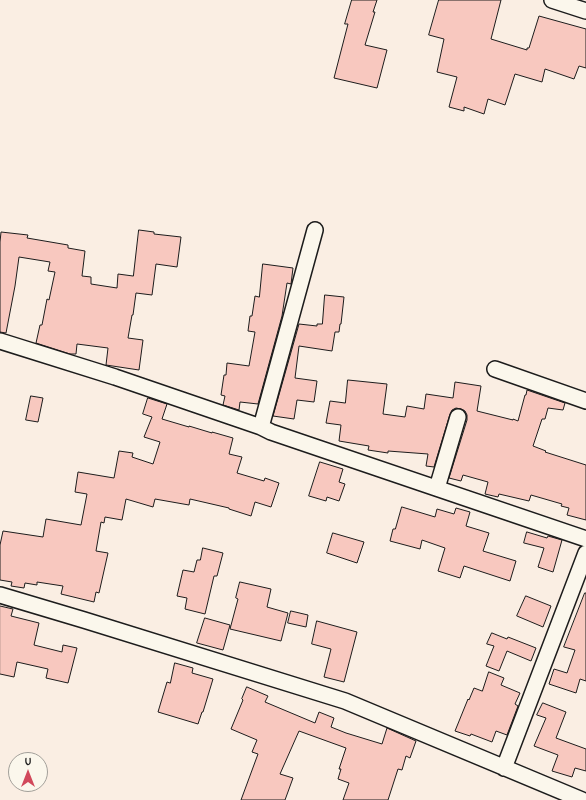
<!DOCTYPE html>
<style>
body{margin:0}
#map{position:relative;width:586px;height:800px;overflow:hidden;background:#faeee3;font-family:"Patrick Hand",sans-serif}
canvas{display:block}
.north{position:absolute;left:8px;top:752px;width:40px;height:40px;box-sizing:border-box;background:#fbf7ec;border:1px solid #a29f99;border-radius:50%;rotate:0deg;font-size:11px;font-weight:700;line-height:16px;text-align:center;color:#1c1c1c}
.north::after{content:'';display:block;margin:auto;width:14px;height:18px;background:#d1495b;clip-path:polygon(50% 0,100% 100%,50% 72%,0 100%)}
</style>
<div id="map">
<canvas width="586" height="800"></canvas>
<div class="north">U</div>
</div>
<script>
const c = document.querySelector('canvas').getContext('2d');
c.lineJoin = 'round';
function fillPath(path, color) {
  c.fillStyle = color;
  c.fill(path, 'evenodd');
}
function trace(path, color, width, dash) {
  c.strokeStyle = color;
  c.lineWidth = width;
  c.lineCap = dash ? 'butt' : 'round';
  c.setLineDash(dash || []);
  c.stroke(path);
}
const building = new Path2D(`
 M352,0H377L373,12H375L365,45L387,50L377,88L334,78L348,24H345Z
 M439,0H501L491,39L527,50V48H529L539,16L586,29V68L579,66L574,79L545,69L542,82L515,74L505,105L488,99L484,114L464,107V111L449,107L457,77L437,72L444,39L429,35Z
 M139,230L154,232V234L181,237L177,267L156,264L152,295L136,293L133,315H132L128,338L143,340L139,370L106,365L108,348L77,344L76,354H70L36,343L40,325H42L47,299L49,300L55,272L48,271L50,262L19,257L15,286L6,333L0,332V242L1,232L28,235L27,238L68,245V248L85,251L82,276L91,277V284L117,288L118,274L133,276Z
 M263,264L293,268L291,284L287,283L282,316L258,404L240,402L239,410L223,405L225,396L221,395L224,375H226L227,363L249,366L255,332L248,331L250,316H252L255,296L259,297Z
 M325,295L344,297L341,324H340L339,332H335L332,351L299,346L295,378L317,381L314,402L297,400L294,419L273,416L299,324L317,326V324H322Z
 M348,380L387,384L383,414L405,417L407,406L424,409L426,394L453,398L455,382L481,386L477,411L513,420V419L518,421L525,395H526L527,390L565,403L563,410L548,408L545,419H542L533,446L546,451L545,452L586,465V520L567,515L569,508L561,506L562,504L531,495L529,501L499,494L498,497L485,494L488,482L463,475L461,481L449,478L467,420V415L465,411L461,409L456,408L452,410L450,414L434,467L426,466L428,454L388,451V453L368,450L369,446L339,441L341,425L326,423L330,401L345,403Z
 M31,396L43,398L38,422L26,420Z
 M148,398L167,404L162,419L189,427V426L212,433V432L233,438L229,454L242,457L237,473L264,481L265,478L279,483L271,507L255,502L251,516L229,509V508L190,499L189,505L155,499L153,507L126,499L122,520L105,517L104,523L101,522L96,551L108,553L99,593L96,592L94,602L61,594L63,586L37,582V585L25,583L24,588L11,586L12,582L0,580V545L3,531L43,537L46,519L81,525L87,494L75,492L78,472L114,478L119,451L133,453L132,457L153,464L160,442L144,437L152,417L143,414Z
 M320,462L343,469L339,482L345,484L339,501L327,497L326,501L309,496Z
 M402,507L435,517L437,509L454,514L456,508L470,512L466,526L489,533L483,551L516,561L510,581L464,566L460,578L438,571L445,548L422,540L420,549L390,541L393,529H395Z
 M527,532L547,538L548,536L562,540L553,572L538,567L544,548L524,543Z
 M333,533L364,542L357,563L327,553Z
 M203,548L223,553L217,576H214L205,614L185,609L187,598L177,596L183,570L194,572L197,560H200Z
 M240,582L271,589L267,607L288,613L281,641L230,629L238,599L236,598Z
 M585,593H586V681L580,679L576,693L549,684L554,669L567,673L575,650L564,647Z
 M526,596L551,606L543,627L517,616Z
 M0,606L13,609L11,616L39,623L34,645L62,652L63,645L77,648L68,683L46,678L48,669L17,662L14,677L0,674Z
 M291,611L308,615L306,627L288,623Z
 M205,618L230,625L223,650L197,643Z
 M317,621L357,632L344,682L324,677L331,649L312,644Z
 M492,633L507,639L508,637L536,648L531,661L507,651L499,671L486,666L494,646L487,644Z
 M175,663L193,668L192,673L213,679L203,712H202L198,724L158,712L167,682L170,683Z
 M489,672L504,678L501,685L520,693L515,704L518,706L507,735L496,731L492,742L471,734L470,736L455,731L468,699L469,700L474,688L482,691Z
 M247,687L268,696L265,702L315,723L319,712L334,718L331,727L346,733L382,744L387,728L416,741L410,758L406,756L402,770L398,769L388,800H343L349,783L338,779L341,769H339L346,748L299,731L280,774L293,778L285,800H241L258,754L252,752L257,740L231,729L243,700L242,699Z
 M543,703L566,712L556,738L586,749V771L575,768L572,777L552,771L558,755L534,746L546,718L537,715Z`);
fillPath(building, '#f8c8bf');
trace(building, '#1c1c1c', 1);
const minor = new Path2D(`
 M552,0L586,11
 M0,341L115,377L261,427L271,432L586,539
 M495,369L586,401
 M261,427L315,230
 M437,488L458,417
 M0,595L84,620L345,701L582,800
 M504,768L586,553`);
trace(minor, '#1c1c1c', 18);
trace(minor, '#fbf7ec', 15);
</script>
